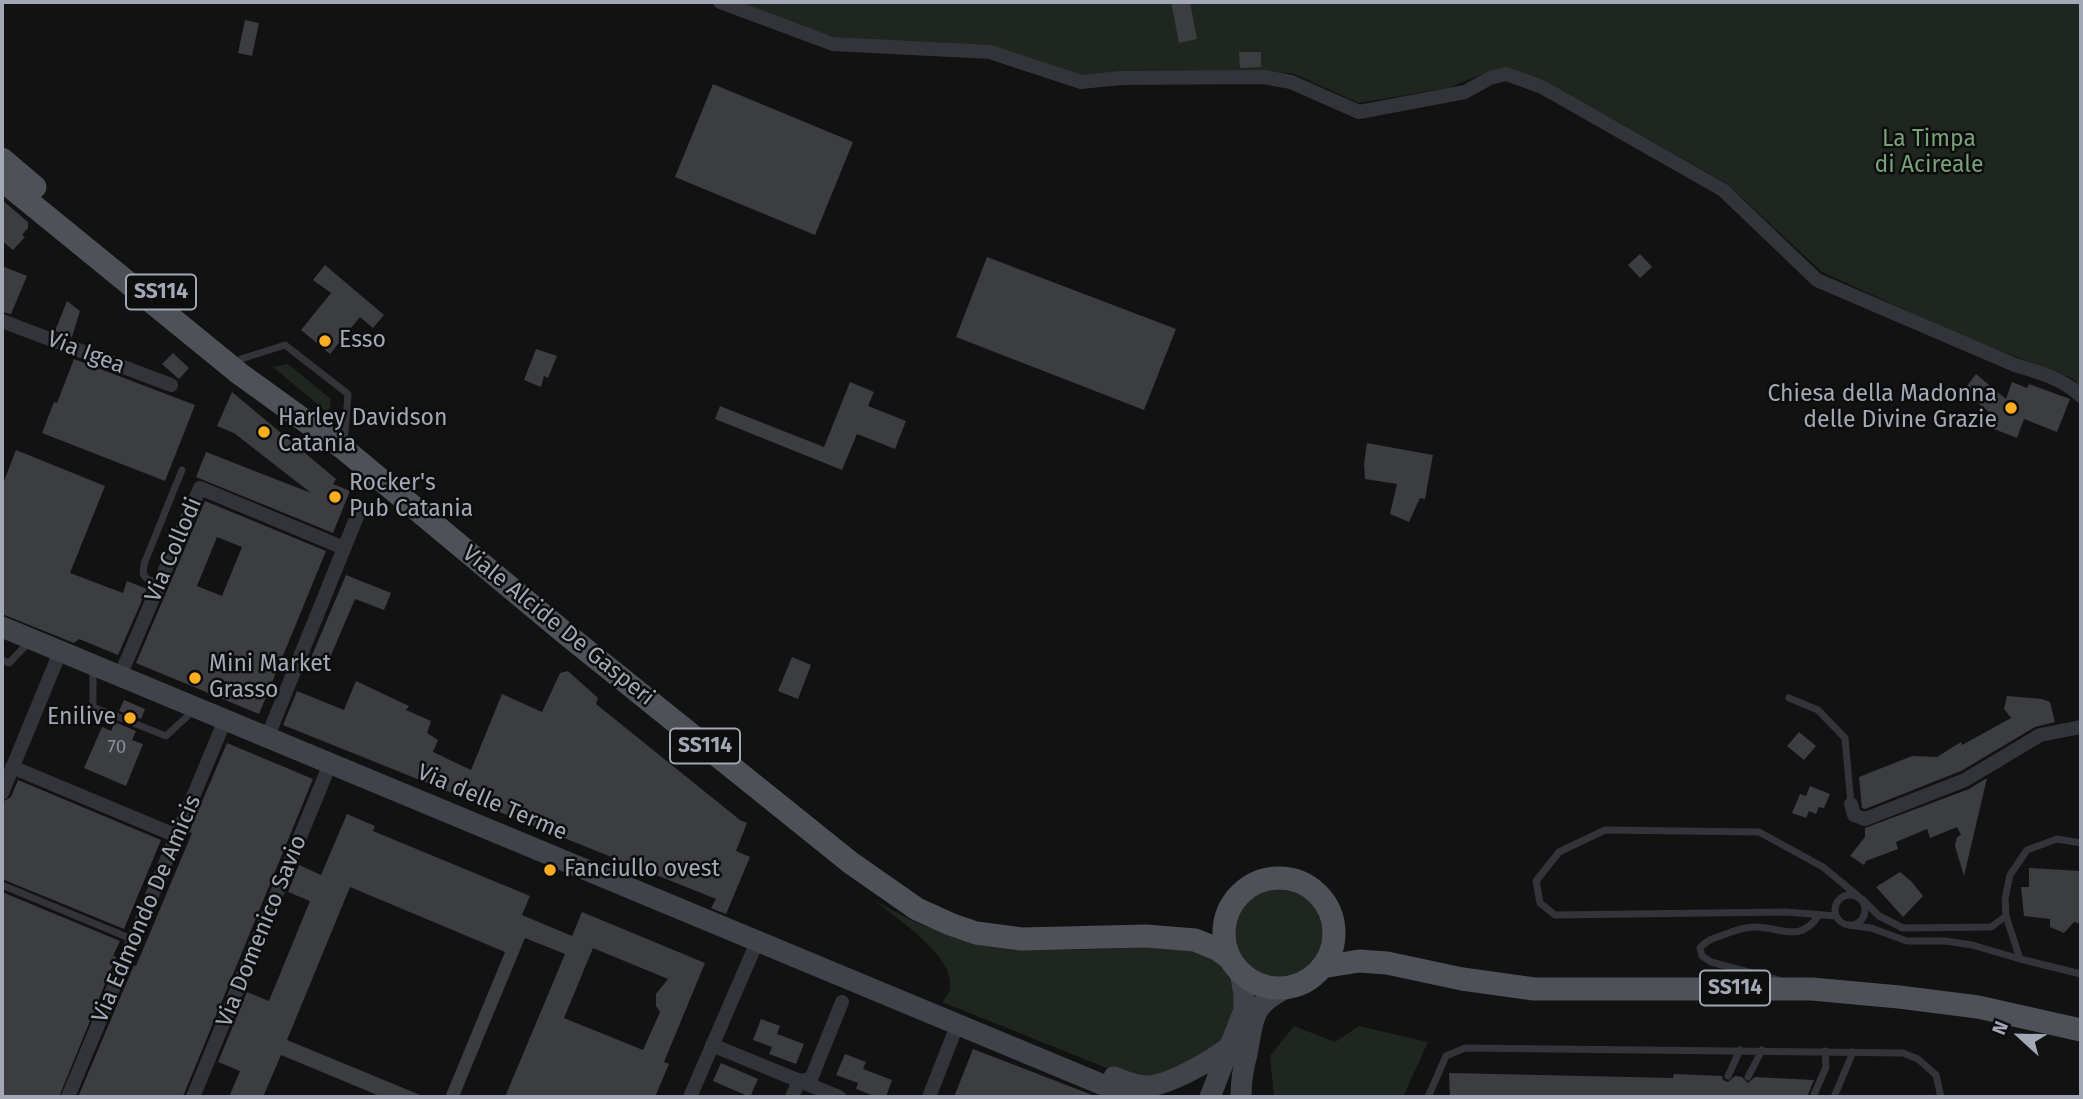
<!DOCTYPE html>
<style>
body{margin:0}
#map{position:relative;width:2083px;height:1099px;overflow:hidden;background:#121213;font-family:"Fira Sans",sans-serif}
canvas{display:block}
.frame{position:absolute;inset:0;border:4px solid #a2a8b5;pointer-events:none}
.north{position:absolute;left:1985px;top:1001px;width:70px;height:70px;-webkit-text-stroke:5px #0d0d0e;paint-order:stroke;rotate:292deg;font-size:19px;font-weight:700;line-height:28px;text-align:center;color:#a2a8b5}
.north::after{content:'';display:block;margin:auto;width:24px;height:32px;background:#a2a8b5;clip-path:polygon(50% 0,100% 100%,50% 72%,0 100%)}
</style>
<div id="map">
<canvas width="2083" height="1099"></canvas>
<div class="frame"></div>
<div class="north">N</div>
</div>
<script>
const c = document.querySelector('canvas').getContext('2d');
c.lineJoin = 'round';
function fillPath(path, color) {
  c.fillStyle = color;
  c.fill(path, 'evenodd');
}
function trace(path, color, width, dash) {
  c.strokeStyle = color;
  c.lineWidth = width;
  c.lineCap = dash ? 'butt' : 'round';
  c.setLineDash(dash || []);
  c.stroke(path);
}
function label(font, color, halo, rows, align = 'center') {
  c.font = font + ' "Fira Sans",sans-serif';
  c.lineWidth = 5;
  c.setLineDash([]);
  c.textBaseline = 'middle';
  c.strokeStyle = halo;
  c.fillStyle = color;
  for (const [text, x, y, turn = 0] of rows) {
    c.save();
    c.translate(x, y);
    c.rotate((+turn || 0) * Math.PI / 180);
    c.textAlign = isNaN(turn) ? turn : align;
    if (halo) c.strokeText(text, 0, 0);
    c.fillText(text, 0, 0);
    c.restore();
  }
}
fillPath(new Path2D(`
 M730,2H2081V387L2072,378L1967,338L1822,272L1726,183L1614,120L1488,72L1448,88L1359,103L1292,73L1198,71L1081,77L1000,49L836,37Z
 M288,364L331,399L329,414L273,367Z
 M1234 932a46 46 0 1 1 92 0a46 46 0 1 1-92 0Z
 M875,901L915,922L951,936L1021,948L1068,950L1194,946L1215,955L1226,971L1234,989V1012L1220,1044L1205,1053L1154,1077L1119,1073L942,1002C945,998 950,993 950,988C956,957 896,918 875,901Z
 M1294,1026L1335,1042L1359,1026L1428,1042L1403,1097H1274L1270,1056Z`), '#1e261f');
fillPath(new Path2D(`
 M1171,2H1190L1197,39L1179,43Z
 M245,20L259,23L252,56L238,53Z
 M1239,52H1261V67L1240,68Z
 M713,84L853,142L815,235L675,177Z
 M2,200L28,222V228L22,235L25,237L13,250L2,241Z
 M1640,254L1652,267L1640,278L1628,265Z
 M987,257L1176,329L1144,410L956,337Z
 M325,265L384,315L373,328L360,317L330,354L301,330L331,293L313,280Z
 M2,266L27,276L11,314L2,312Z
 M67,301L80,311L72,337L55,331Z
 M536,349L557,356L548,378L544,376L541,387L524,380Z
 M173,353L189,368L179,379L162,364Z
 M74,359L195,405L165,481L42,433L54,402L57,403Z
 M1976,374L2006,399L2012,382L2027,388L2029,384L2070,399L2057,432L2024,419L2017,438L1984,425L1989,412L1963,391Z
 M850,382L874,392L868,406L906,421L895,449L857,434L842,470L715,419L720,406L824,447Z
 M232,392L336,479L333,484L350,491L333,533L196,477L206,452L311,493L234,433L217,426Z
 M1367,443L1433,455L1425,499L1420,498L1409,522L1390,514L1397,484L1365,479L1364,464Z
 M16,450L105,486L70,573L123,593L127,581L147,589L118,655L79,639L74,643L2,614V486Z
 M205,501L326,551L259,714L136,663ZM217,537L242,547L222,596L197,586Z
 M346,575L391,593L384,610L355,599L326,667L310,660Z
 M792,657L811,665L798,699L778,691Z
 M568,671L598,698L596,704L740,820L747,823L736,851L750,857L726,914L711,908L716,899L283,725L297,691L344,710L356,681L409,706L406,710L431,721L427,733L438,740L433,752L471,770L502,694L542,712L560,673Z
 M2007,696L2042,699L2050,702L2055,722L2035,727L1961,771L1865,809L1862,808L1859,777L1912,756L1937,757L1961,742L1962,745L2011,718L2004,709Z
 M124,700L145,709L141,719L119,711Z
 M115,722L136,731L132,740L143,744L126,786L84,768L102,727L111,731Z
 M1799,732L1816,746L1804,760L1787,746Z
 M227,743L313,779L184,1094L183,1097H78L134,965L136,966L192,833L189,832Z
 M1987,778L1964,876L1955,846L1957,837L1961,835L1957,827L1930,838L1927,829L1896,842L1898,849L1866,861L1864,865L1850,856L1865,837V828L1969,789Z
 M18,780L161,840L124,929L2,879V802L11,797Z
 M1810,786L1830,794L1824,808L1819,807L1816,814L1809,811L1806,818L1792,813L1800,794L1806,796Z
 M347,814L375,826L373,831L530,896L522,915L572,936L582,912L705,963L664,1062L669,1064L655,1097H505L565,954L525,938L459,1097H445L505,952L350,887L287,1040L425,1097H382L281,1055L263,1097H229L240,1071L218,1062L247,992L269,1001L310,901L288,892L299,865L321,875ZM593,948L668,979L656,994V1006L660,1012L643,1050L564,1018Z
 M2029,868L2081,871V924L2074,922L2064,933L2050,927V919L2024,916L2021,887H2029Z
 M1900,872L1912,882L1923,896L1903,917L1876,887Z
 M2,892L120,941L113,956L116,957L59,1097H2Z
 M761,1019L780,1026L777,1034L804,1044L796,1064L769,1054L772,1047L753,1040Z
 M973,1049L1095,1096L1094,1097H954Z
 M845,1054L866,1062L863,1069L892,1080L886,1097H877L856,1089L858,1083L836,1075Z
 M721,1063L758,1079L750,1097L713,1081Z
 M1449,1073L1673,1078L1674,1074L1722,1076L1723,1080L1728,1082L1735,1076L1742,1077L1748,1083L1755,1077L1814,1080L1807,1097H1450Z`), '#3c3d41');
trace(new Path2D(`
 M241,359L285,345L348,394L344,445
 M159,583L147,579L143,574L144,564L182,470
 M2,660L9,663L30,641
 M93,669V707L166,736L195,709
 M1789,698L1818,710L1845,738L1851,804
 M2,885L134,940
 M1835 910a15 15 0 1 1 30 0a15 15 0 1 1-30 0Z
 M1862,899L1879,916L1903,928L1991,927L2006,916L2005,899L2010,875L2027,850L2057,839L2081,843
 M1836,916L1786,912L1555,915L1540,903L1536,881L1559,852L1605,830L1759,832L1823,867L1858,896
 M2006,916L2020,959
 M1848,925L1871,928L1907,941H1945L1972,945L2020,959L2081,974
 M1778,980L1711,962L1702,956L1700,948C1707,940 1714,938 1723,935C1733,931 1745,927 1755,927C1781,927 1800,944 1819,915
 M1728,1076L1740,1050
 M1748,1077L1762,1050
 M1428,1097L1446,1056L1465,1048L1903,1053L1918,1059L1936,1075L1941,1097
 M1813,1097L1826,1067L1825,1051
 M1834,1097L1853,1052`), '#333439', 7);
trace(new Path2D(`
 M720,2L833,44L990,52L1081,82L1121,78L1264,77L1291,82L1359,112L1465,92L1490,78L1506,74L1542,87L1723,190L1817,280L2015,365C2039,372 2063,379 2081,396
 M2,321L171,385
 M120,676L200,488L344,548
 M267,738L358,514
 M12,767L177,836
 M2,793L60,652
 M1851,804L1854,815L1865,819L1873,816L1965,780L2040,735L2081,727
 M712,1045L839,1097
 M68,1097L225,720
 M193,1097L330,764
 M690,1097L757,942
 M792,1097L799,1081L811,1079L842,1002
 M929,1097L958,1023`), '#333439', 14);
trace(new Path2D(`
 M2,627L1132,1097
 M1114,1077C1124,1081 1135,1086 1146,1086C1168,1086 1213,1060 1230,1046
 M1210,1097L1244,1010V994L1240,973
 M1241,1097C1241,1083 1243,1068 1247,1054C1254,1019 1250,1006 1286,988`), '#404349', 21);
trace(new Path2D(`
 M2,159L35,187
 M2,180L240,374L344,449L566,634L851,863L917,909L950,924L976,933L1022,939L1146,936L1195,940L1217,949L1228,957
 M1224 933a55 55 0 1 1 110 0a55 55 0 1 1-110 0Z
 M1322,967L1359,961L1387,963L1462,979L1534,989H1812L1899,997L1978,1007L2081,1030`), '#4e5158', 23);
for (const [x, y, r, color] of [
 [325,341,7,"#fcae22"],
 [2011,408,7,"#fcae22"],
 [264,432,7,"#fcae22"],
 [335,497,7,"#fcae22"],
 [195,678,7,"#fcae22"],
 [130,718,7,"#fcae22"],
 [550,870,7,"#fcae22"]
]) {
  const dot = new Path2D();
  dot.arc(x, y, r, 0, 2 * Math.PI);
  c.fillStyle = color;
  c.fill(dot);
  trace(dot, '#0d0d0e', 2.5);
}
label('19px', '#888d98', null, [
 ["70",117,748]
]);
for (const [x, y, w] of [
 [161,292,70],
 [705,746,70],
 [1735,988,70]
]) {
  const box = new Path2D();
  box.roundRect(x - w / 2, y - 17.5, w, 35, 5);
  c.fillStyle = '#0d0d0e';
  c.fill(box);
  trace(box, '#a2a8b5', 2);
}
label('bold 21px', '#a2a8b5', null, [
 ["SS114",161,292],
 ["SS114",705,746],
 ["SS114",1735,988]
]);
label('23px', '#78a17a', '#0d0d0e', [
 ["La Timpa",1929,140],
 ["di Acireale",1929,166]
]);
label('23px', '#a2a8b5', '#0d0d0e', [
 ["Esso",339,341],
 ["Chiesa della Madonna",1997,395,"right"],
 ["delle Divine Grazie",1997,421,"right"],
 ["Harley Davidson",278,419],
 ["Catania",278,445],
 ["Rocker's",349,484],
 ["Pub Catania",349,510],
 ["Mini Market",209,665],
 ["Grasso",209,691],
 ["Enilive",116,718,"right"],
 ["Fanciullo ovest",564,870]
], 'left');
label('23px', '#a2a8b5', '#0d0d0e', [
 ["Via Igea",86,353,21],
 ["Via Collodi",174,550,-67],
 ["Viale Alcide De Gasperi",558,626,39],
 ["Via delle Terme",492,803,23],
 ["Via Edmondo De Amicis",147,909,-67],
 ["Via Domenico Savio",262,931,-68]
]);
</script>
